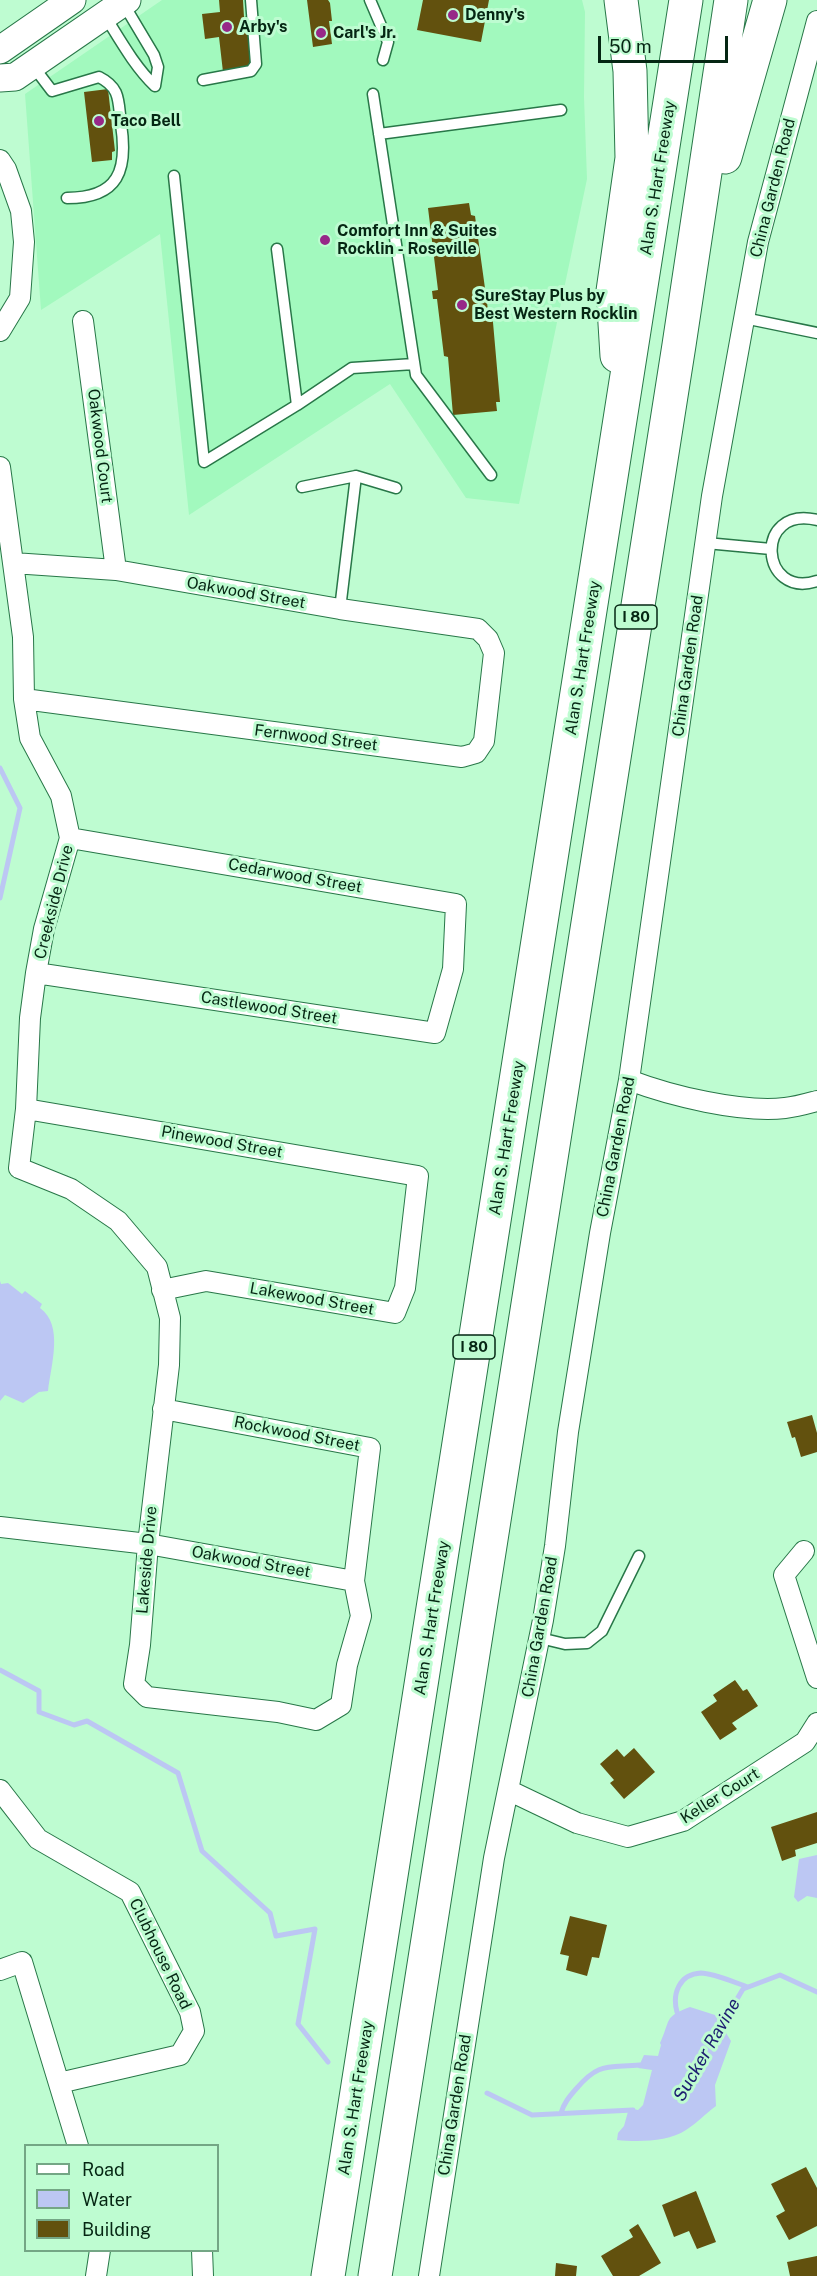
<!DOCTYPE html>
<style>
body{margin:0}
#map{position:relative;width:817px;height:2276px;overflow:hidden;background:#befcd1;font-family:"Public Sans",sans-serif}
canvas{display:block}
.legend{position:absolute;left:24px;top:2144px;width:195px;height:108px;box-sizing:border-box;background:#befcd1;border:2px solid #74a685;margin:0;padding:8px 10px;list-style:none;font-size:18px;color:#052613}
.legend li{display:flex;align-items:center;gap:12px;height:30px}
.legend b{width:30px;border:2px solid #74a685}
.scale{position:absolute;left:598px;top:36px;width:130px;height:27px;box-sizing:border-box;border:3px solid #052613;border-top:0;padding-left:8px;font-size:18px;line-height:21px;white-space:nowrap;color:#052613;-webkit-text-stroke:4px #befcd1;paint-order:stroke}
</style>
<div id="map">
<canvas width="817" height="2276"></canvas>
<ul class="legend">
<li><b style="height:8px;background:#fff"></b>Road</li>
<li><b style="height:16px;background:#bcc7f3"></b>Water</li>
<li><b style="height:16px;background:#62510e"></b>Building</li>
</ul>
<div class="scale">50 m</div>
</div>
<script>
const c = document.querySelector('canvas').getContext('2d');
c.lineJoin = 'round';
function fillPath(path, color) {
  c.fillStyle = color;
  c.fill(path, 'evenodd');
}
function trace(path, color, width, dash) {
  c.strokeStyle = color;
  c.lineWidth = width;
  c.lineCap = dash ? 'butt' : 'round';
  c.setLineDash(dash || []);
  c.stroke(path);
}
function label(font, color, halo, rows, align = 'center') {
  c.font = font + ' "Public Sans",sans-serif';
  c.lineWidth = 6;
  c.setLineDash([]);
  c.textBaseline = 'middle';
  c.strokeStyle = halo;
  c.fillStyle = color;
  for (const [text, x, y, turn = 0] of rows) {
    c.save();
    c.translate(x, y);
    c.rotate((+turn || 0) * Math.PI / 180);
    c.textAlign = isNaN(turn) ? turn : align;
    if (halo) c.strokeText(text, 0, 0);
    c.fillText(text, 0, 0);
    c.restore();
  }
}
fillPath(new Path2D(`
 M162,0H582L585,12L584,97L587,179L519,504L466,498L390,384L189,515L160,234L41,310L25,94Z`), '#a2f9be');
fillPath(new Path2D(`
 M0,1281L1,1284L8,1283L22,1294L25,1291L42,1304L40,1308C64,1325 51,1365 48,1391L39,1392L23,1403L5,1395L0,1401Z
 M817,1855V1898L807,1896L798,1902L794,1897L799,1859Z
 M690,2007L715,2015L731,2041L715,2085L716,2106C705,2114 697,2123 686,2130C668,2142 638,2142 617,2140L618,2133L624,2126L629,2108L638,2110L643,2105L652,2070L638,2068L644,2055L658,2056L661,2045L660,2043C671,2020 663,2017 690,2007Z`), '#bcc7f3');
trace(new Path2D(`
 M0,768L20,808L0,898
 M0,1670L39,1691V1712L74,1725L87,1721L178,1773L202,1851L270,1913L276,1936L315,1929L298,2024L328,2062
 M677,2012C672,1994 679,1974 701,1973C713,1973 736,1983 748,1987
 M718,2031L743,1989L780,1975L817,1992
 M487,2093L532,2115L633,2110
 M561,2113C564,2103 569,2097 576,2089C599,2062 607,2068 640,2065`), '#bcc7f3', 5);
fillPath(new Path2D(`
 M219,0H243L244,17L249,16L253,66L223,72L219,37L205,39L202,14L220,12Z
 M307,0H328L330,3L332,21H329L332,44L313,47Z
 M423,0H489L481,42L417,30Z
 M108,89L115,151L112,152V160L92,162L84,92Z
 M469,203L471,215L475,216L488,310L492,311L500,402H496L497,411L453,415L448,357L444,356L437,299H433L432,291L438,290L428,208Z
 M812,1415L817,1433V1452L801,1457L795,1437L792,1438L787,1422Z
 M735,1680L743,1691L747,1689L758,1706L732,1723L737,1729L720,1740L701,1712L717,1701L713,1695Z
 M634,1748L655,1772L624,1799L610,1783L614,1780L600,1764L617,1749L624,1757Z
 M817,1812V1843L795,1850L796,1856L782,1861L771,1827Z
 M570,1916L607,1925L599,1958L592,1957L587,1976L566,1970L569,1956L560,1954Z
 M806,2167L817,2188V2226L789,2240L776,2216L785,2211L771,2184Z
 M696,2191L716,2242L697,2249L689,2231L674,2237L662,2205Z
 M638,2224L661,2263L639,2276H613L601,2256L633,2237L629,2230Z
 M817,2256V2276H790L787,2262Z
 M556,2263L577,2266L576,2276H555Z`), '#62510e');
const service = new Path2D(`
 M370,0L388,42L383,60
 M123,3L154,55L158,67L155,86
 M105,16C120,40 135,67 155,86
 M33,66L52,91L99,77C121,88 118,101 121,124C128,170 119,198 67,198
 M203,80L251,71L256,64L251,0
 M373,94L416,375L491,475
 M379,134L561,110
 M174,176L204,462L297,405L352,368L414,364
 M277,249L297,405
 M744,318L817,333
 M302,487L356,476L396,488
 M817,520C753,505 760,600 817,581
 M706,543L771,549
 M340,609L356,476
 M540,1638L565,1644L587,1643L602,1631L639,1556`);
const minor = new Path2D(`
 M0,160L6,169L21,211L24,242L20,298L0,331
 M83,321L116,570
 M0,467L23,637L24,699L30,738L61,796L70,838L44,929L36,973L30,1018L26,1109L19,1168
 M13,563L116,570L340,609L478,629L488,639L494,653L484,741L476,753L462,757L24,699
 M36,973L435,1033L453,969L456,904L70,838
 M629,1080C671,1096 741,1113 785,1108C796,1107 806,1104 817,1101
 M26,1109L418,1176L405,1288L395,1313L206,1281L162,1290
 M19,1168L71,1189L118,1221L157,1267L170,1318L169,1365L148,1544L140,1645L134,1684L147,1697L278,1712L316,1720L341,1705L347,1665L361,1616L354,1581L370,1448L163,1409
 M0,1527L148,1544L354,1581
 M804,1551L784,1575L817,1678
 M0,1790L38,1839L130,1892L190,2012L194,2031L180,2055L59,2083
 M508,1790L577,1823L628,1837L683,1821L805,1742L817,1723
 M0,1970L22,1962L78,2146
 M202,2250L203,2276
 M96,2276L100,2250
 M429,2276L494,1858L543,1620L555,1546L568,1432L600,1233L629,1080L712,496L758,242L817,21`);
const secondary = new Path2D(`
 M0,50L72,0
 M0,78L15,77L127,0`);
const motorway = new Path2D(`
 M725,157L770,0
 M617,356L613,291L632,158L630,71L621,0
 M328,2276L686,0
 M375,2276L679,345L731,0`);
trace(service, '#287748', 13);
trace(minor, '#287748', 22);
trace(secondary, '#287748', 29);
trace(motorway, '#287748', 35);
trace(service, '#fff', 10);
trace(minor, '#fff', 20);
trace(secondary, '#fff', 27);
trace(motorway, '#fff', 33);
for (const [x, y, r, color] of [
 [453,15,6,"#972888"],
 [227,27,6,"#972888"],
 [321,33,6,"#972888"],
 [99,121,6,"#972888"],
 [325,240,6,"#972888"],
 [462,305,6,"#972888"]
]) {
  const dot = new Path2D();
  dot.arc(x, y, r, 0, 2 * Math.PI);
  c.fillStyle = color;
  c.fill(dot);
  trace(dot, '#befcd1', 2);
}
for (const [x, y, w] of [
 [636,617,42],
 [474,1347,42]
]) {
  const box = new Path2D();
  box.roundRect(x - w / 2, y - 12, w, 24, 4.5);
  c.fillStyle = '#befcd1';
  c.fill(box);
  trace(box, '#052613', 1.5);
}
label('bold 15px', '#052613', null, [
 ["I 80",636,617],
 ["I 80",474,1347]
]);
label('bold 16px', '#052613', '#befcd1', [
 ["Denny's",465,15],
 ["Arby's",239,27],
 ["Carl's Jr.",333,33],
 ["Taco Bell",111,121],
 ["Comfort Inn & Suites",337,231],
 ["Rocklin - Roseville",337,249],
 ["SureStay Plus by",474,296],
 ["Best Western Rocklin",474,314]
], 'left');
label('16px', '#052613', '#befcd1', [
 ["Alan S. Hart Freeway",658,178,-81],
 ["China Garden Road",773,188,-76],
 ["Oakwood Court",100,446,83],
 ["Oakwood Street",246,593,10],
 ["Alan S. Hart Freeway",583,658,-81],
 ["China Garden Road",688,666,-82],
 ["Fernwood Street",316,738,7],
 ["Cedarwood Street",295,876,10],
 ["Creekside Drive",54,902,-76],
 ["Castlewood Street",269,1008,9],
 ["Alan S. Hart Freeway",507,1138,-81],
 ["Pinewood Street",222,1142,10],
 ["China Garden Road",616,1147,-79],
 ["Lakewood Street",312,1299,10],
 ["Rockwood Street",297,1434,11],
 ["Lakeside Drive",147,1560,-85],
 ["Oakwood Street",251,1562,10],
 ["Alan S. Hart Freeway",432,1618,-81],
 ["China Garden Road",540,1627,-80],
 ["Keller Court",720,1796,-32],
 ["Clubhouse Road",160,1954,64],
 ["Alan S. Hart Freeway",356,2098,-81],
 ["China Garden Road",455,2105,-81]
]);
label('italic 18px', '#1e2071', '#befcd1', [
 ["Sucker Ravine",707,2050,-60]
]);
</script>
